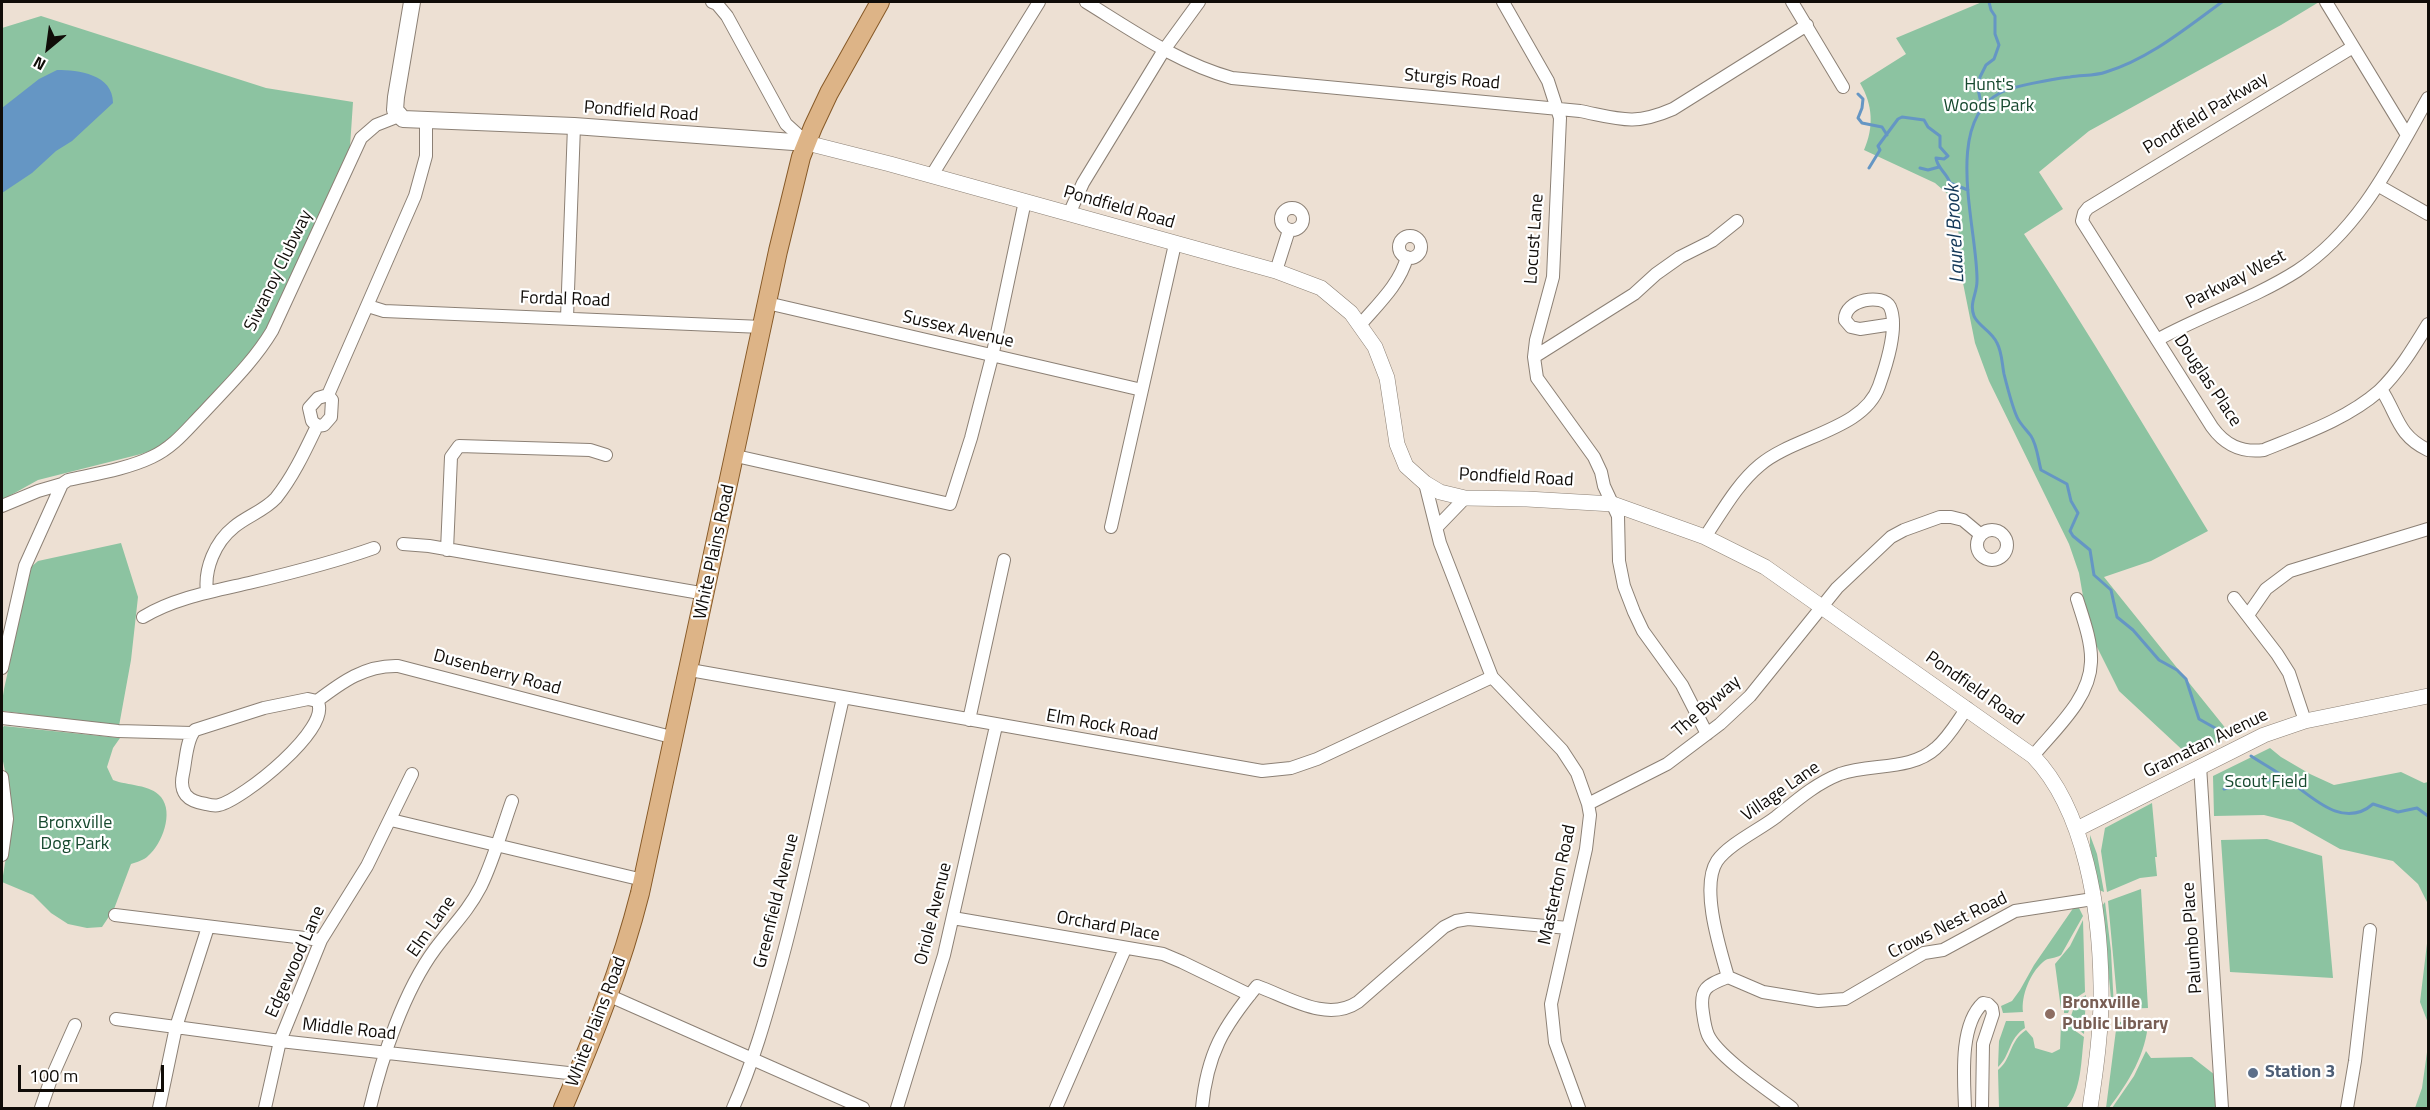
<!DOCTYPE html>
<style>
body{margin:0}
#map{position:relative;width:2430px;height:1110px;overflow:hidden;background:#ede0d3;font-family:"Titillium Web",sans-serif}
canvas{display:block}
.frame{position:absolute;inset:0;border:3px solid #100c08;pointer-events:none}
.north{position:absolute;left:18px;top:18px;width:60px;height:60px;-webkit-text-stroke:4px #fff;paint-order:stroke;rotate:209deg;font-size:16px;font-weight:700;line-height:24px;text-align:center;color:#100c08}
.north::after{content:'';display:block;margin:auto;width:21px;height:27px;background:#100c08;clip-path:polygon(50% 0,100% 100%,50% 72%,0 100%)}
.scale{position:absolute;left:18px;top:1065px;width:146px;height:27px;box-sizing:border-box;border:3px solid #100c08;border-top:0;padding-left:8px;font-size:18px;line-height:21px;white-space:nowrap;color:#100c08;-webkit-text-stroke:4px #fff;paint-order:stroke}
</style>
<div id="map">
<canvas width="2430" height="1110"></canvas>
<div class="frame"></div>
<div class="north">N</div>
<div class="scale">100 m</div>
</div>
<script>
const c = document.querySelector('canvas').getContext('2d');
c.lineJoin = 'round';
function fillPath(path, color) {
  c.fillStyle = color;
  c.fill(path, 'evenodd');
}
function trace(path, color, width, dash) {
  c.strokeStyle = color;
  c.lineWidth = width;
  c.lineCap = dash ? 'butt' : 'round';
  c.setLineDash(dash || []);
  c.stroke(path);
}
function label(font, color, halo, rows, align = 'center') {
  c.font = font + ' "Titillium Web",sans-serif';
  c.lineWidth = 4.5;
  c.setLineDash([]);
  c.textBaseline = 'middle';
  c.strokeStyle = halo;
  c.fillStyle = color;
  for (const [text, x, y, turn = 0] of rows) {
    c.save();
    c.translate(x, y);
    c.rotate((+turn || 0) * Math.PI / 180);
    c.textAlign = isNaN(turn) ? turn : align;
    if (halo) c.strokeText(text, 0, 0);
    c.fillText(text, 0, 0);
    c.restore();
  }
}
fillPath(new Path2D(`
 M1982,2H2319L2281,25L2089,131L2039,172L2063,209L2024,234C2089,333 2147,431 2208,531L2151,561L2104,577L2231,735L2190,757L2119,691L2089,631L2079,573L2069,544L1989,381L1975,343L1961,273L1957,210L1950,196L1935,183L1864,150C1874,127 1873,105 1860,83L1906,54L1896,38Z
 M41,16L266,88L353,102L350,147L269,326L247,357L181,428L156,449L141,454L38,480L2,500V28Z
 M121,543L138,597L131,660L119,726L3,711L2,702L4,689L31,567L38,561Z
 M4,726L120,738L113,748L107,767L113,780C128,786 150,784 161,797C174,813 162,844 148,856C144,860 137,862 131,864L114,909L102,927L87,928L68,924L51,913L33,895L2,882L13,812L2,756V728Z
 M2270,748L2281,757L2310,774L2334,785L2401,772L2424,783L2428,782V904L2418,884L2393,861L2340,849L2292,822L2264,815L2214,816L2213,776Z
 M2152,803L2157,857H2155L2157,876L2140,878L2107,892L2101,851L2105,828Z
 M2090,835L2097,854L2104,892L2099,890L2090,846Z
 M2267,839L2322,856L2333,978L2230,972L2221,840Z
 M2141,889L2148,1008L2118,1009L2108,901Z
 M2105,902L2111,951L2114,1009H2112L2102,906Z
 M2074,907L2079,908L2083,916L2061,955C2055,959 2048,957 2043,962C2030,973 2021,996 2023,1012L2003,1013L2001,1006L2012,1001L2020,990L2034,965Z
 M2083,920L2085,992L2074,999L2068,1013H2064V1009H2061L2055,964L2070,946Z
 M2428,935V1023L2420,1002Z
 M2086,995L2084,1034L2076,1028L2071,1016L2076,1001Z
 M2064,1017H2068L2074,1030L2084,1037C2081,1059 2082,1091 2066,1108H1999L1998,1070C2012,1059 2009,1041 2026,1030L2033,1038L2035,1048L2052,1053L2060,1049L2061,1023L2064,1022Z
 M2006,1021H2024L2025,1028C2008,1039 2011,1055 1998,1067L1999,1041Z
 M2148,1021C2147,1053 2128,1083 2109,1108H2106L2117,1022Z
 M2428,1045V1108H2415L2422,1088Z
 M2146,1051L2151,1058L2192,1057L2215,1075L2216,1108H2112L2134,1076Z`), '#8cc3a1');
fillPath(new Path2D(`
 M57,70C78,70 113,74 113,103L72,141L56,151L32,173L2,193V108L39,79Z`), '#6596c4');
trace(new Path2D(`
 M2222,2C2186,28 2149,59 2106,72C2095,76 2082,75 2070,77C2053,79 2013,86 2000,93C1942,123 1978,231 1977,281C1977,294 1969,303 1974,316C1978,326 1992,331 1997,343C2002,352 2002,364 2004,374C2007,386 2012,406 2017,417C2020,424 2026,429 2031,436C2037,445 2038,459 2041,470L2067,484L2071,501L2078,513L2070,531L2073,536L2090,550L2094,575L2111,590L2117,617L2133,630L2159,660L2177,670L2186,679L2199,719L2231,737
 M1858,94L1863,99L1862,108L1858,118L1862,123L1882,127L1887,135
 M1982,108L1978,89L1980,77L1986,65L1994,59L1999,45L1995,34V16L1991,10L1989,2
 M1869,168L1880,150L1878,146L1898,119L1902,117L1924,120L1928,127L1940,136V147L1948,156L1944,159L1936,158C1937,168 1947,173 1950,183L1968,190
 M1920,168L1928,170L1939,167
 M2251,756C2263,764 2275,770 2287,779C2312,797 2343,830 2373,804L2398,812L2417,808L2428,816
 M2224,789L2255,782L2284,778`), '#6596c4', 3);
const minor = new Path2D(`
 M712,2L717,4L727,16L786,124L807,143
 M1086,2C1133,31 1178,63 1232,78L1580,111C1620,119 1634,126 1673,109L1807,25
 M1503,2L1548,81L1560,118L1553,277L1536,340L1534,357L1537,378L1594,457L1601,472L1604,486L1618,516L1619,561L1624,586L1634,612L1643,631L1682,685L1707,734
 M1792,2L1843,87
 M2326,2L2407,135
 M2353,47L2088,208L2084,213L2082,221L2212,427C2225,445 2241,453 2264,450C2303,434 2347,419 2379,391C2399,372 2414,347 2428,324
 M932,175L1039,2
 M2379,186L2428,214
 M1281 219a11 11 0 1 1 22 0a11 11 0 1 1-22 0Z
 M1069,214L1083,183L1164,50L1199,2
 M1399 247a11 11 0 1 1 22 0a11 11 0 1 1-22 0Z
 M1276,271L1289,230
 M767,303L1142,390
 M368,306L384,311L762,327
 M567,318L574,126
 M1360,325C1378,304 1400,284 1407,257
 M2157,340C2202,315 2253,299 2297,271C2360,229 2392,162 2428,98
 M1534,357L1634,294L1656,274L1680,257L1712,241L1737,221
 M2381,389C2398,415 2397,435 2428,450
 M328,395L415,196L426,156V119
 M328,395L332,400L331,417L324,425L317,426L312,421L309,408L318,398Z
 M736,456L950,504L971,438L992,357L1025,201
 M1425,483L1440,543L1492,677L1562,750L1577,773L1588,804L1590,815L1586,849L1551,1004L1555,1042L1579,1108
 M2,506L38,491L62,484
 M1111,527L1175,244
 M1437,527L1465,498
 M1977 545a15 15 0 1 1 30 0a15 15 0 1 1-30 0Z
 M1705,537C1722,512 1737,484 1760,465C1794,436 1864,430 1879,386C1886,366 1899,327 1890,307C1883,293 1844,299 1845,320L1851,327L1860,329L1893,324
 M403,544L429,546L706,594
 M447,550L451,457L459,446L590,450L606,455
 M207,592C204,569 215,542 234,527C247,516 264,511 276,498C293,477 305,451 317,426
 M2234,598L2277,654L2289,673L2305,721
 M2248,615L2266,589L2290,571L2428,529
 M143,617C174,598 214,591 249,583C291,573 332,563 374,548
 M2,668L25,566L62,484L68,480C95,474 127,469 152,457C174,447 188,428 204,412C228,386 254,361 272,331L361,138L376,125L399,116
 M690,670L1262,771L1291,768L1317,759L1492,677
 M308,699L317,701C334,727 242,800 219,805C215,806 210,805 206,804C187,801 179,793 183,774C186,761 186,740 195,730L264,708Z
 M317,701C342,682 365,665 398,666L675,738
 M2,718L118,731L192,733
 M969,720L1004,560
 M2033,756C2055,729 2090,699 2091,662C2092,642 2083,618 2077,599
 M2200,766L2222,1108
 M2,777L7,819L2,855
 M1588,804L1667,764L1720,724L1750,696L1837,588L1891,537L1904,530L1940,517H1951L1963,520L1981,535
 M391,820L643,880
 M115,915L321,940
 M953,918L1163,954L1182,962L1250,995
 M1728,977C1720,949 1700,887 1717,861C1729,844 1759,830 1776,817C1797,800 1815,784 1840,774C1871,763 1911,771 1936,748C1949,737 1957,722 1967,708
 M610,996L863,1108
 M116,1019L280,1041L577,1074
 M41,1108L51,1079L75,1025
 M159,1108L176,1027L208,927
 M265,1108L280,1041L321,940L367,866L412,774
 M370,1108C382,1057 404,991 435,949C452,926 467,913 481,886C494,859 502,829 512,801
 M733,1108C753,1063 766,1017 779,970C804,880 822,789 843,698
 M897,1108L944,955L996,726
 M1056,1108L1125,949
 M1202,1108C1207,1054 1223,1027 1257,986C1288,997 1327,1023 1358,1002L1444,927L1456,921L1468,919L1568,928
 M1792,1108C1771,1092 1718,1057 1708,1035C1705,1028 1704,1020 1703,1013C1699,988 1707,985 1728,977L1763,992L1818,1001L1845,999L1924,953L1943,950L2015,911L2093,899
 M1965,1108C1964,1079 1959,1025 1983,1003L1988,1004L1992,1008L1993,1014L1983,1044L1982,1108
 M2347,1108L2355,1061L2370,930`);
const tertiary = new Path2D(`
 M807,143L890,164L1276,271L1321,288L1351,313L1375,347L1387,378L1397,444L1406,466L1425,483L1440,492L1465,498L1527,499L1613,504L1705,537L1765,567L2033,756C2086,811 2100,912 2101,985C2102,1026 2096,1068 2090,1108
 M2077,829L2264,735L2305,721L2428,696`);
const secondary = new Path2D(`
 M412,2L396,97L395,110L403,119L574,126L807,143`);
const primary = new Path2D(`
 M563,1108C593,1038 621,968 640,893L778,251L801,157L813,127L829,93L880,2`);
trace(minor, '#8c8075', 14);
trace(tertiary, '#8c8075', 16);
trace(secondary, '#8c8075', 18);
trace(primary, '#865927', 20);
trace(minor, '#fff', 12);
trace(tertiary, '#fff', 15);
trace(secondary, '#fff', 16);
trace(primary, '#ddb487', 18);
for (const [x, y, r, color] of [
 [2050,1014,6,"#8d6e63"],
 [2253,1073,6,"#5c6f8a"]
]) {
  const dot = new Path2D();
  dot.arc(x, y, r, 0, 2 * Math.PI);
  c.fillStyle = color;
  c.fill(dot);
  trace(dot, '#fff', 2);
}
label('18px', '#100c08', '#fff', [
 ["Sturgis Road",1452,80,5],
 ["Pondfield Road",641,112,4],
 ["Pondfield Parkway",2206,114,-31],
 ["Pondfield Road",1119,208,16],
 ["Locust Lane",1535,239,-86],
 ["Siwanoy Clubway",279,271,-64],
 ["Parkway West",2236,280,-27],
 ["Fordal Road",565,300,2],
 ["Sussex Avenue",958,330,13],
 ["Douglas Place",2207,381,56],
 ["Pondfield Road",1516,478,3],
 ["White Plains Road",715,552,-78],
 ["Dusenberry Road",497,673,15],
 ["Pondfield Road",1974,689,35],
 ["The Byway",1707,707,-41],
 ["Elm Rock Road",1102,726,10],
 ["Gramatan Avenue",2206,744,-26],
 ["Village Lane",1781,792,-35],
 ["Masterton Road",1558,885,-78],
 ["Greenfield Avenue",777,901,-76],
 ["Oriole Avenue",934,914,-76],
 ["Crows Nest Road",1948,926,-26],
 ["Elm Lane",432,927,-55],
 ["Orchard Place",1108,927,10],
 ["Palumbo Place",2193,938,-94],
 ["Edgewood Lane",296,962,-66],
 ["White Plains Road",597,1022,-69],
 ["Middle Road",349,1030,6]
]);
label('18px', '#17492f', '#fff', [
 ["Hunt's",1989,86],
 ["Woods Park",1989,107],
 ["Scout Field",2266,783],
 ["Bronxville",75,824],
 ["Dog Park",75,845]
]);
label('bold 18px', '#785e54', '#fff', [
 ["Bronxville",2062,1004],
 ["Public Library",2062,1025]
], 'left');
label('bold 18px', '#4e5e75', '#fff', [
 ["Station 3",2265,1073]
], 'left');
label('italic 20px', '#123757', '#fff', [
 ["Laurel Brook",1956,234,-93]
]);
</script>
